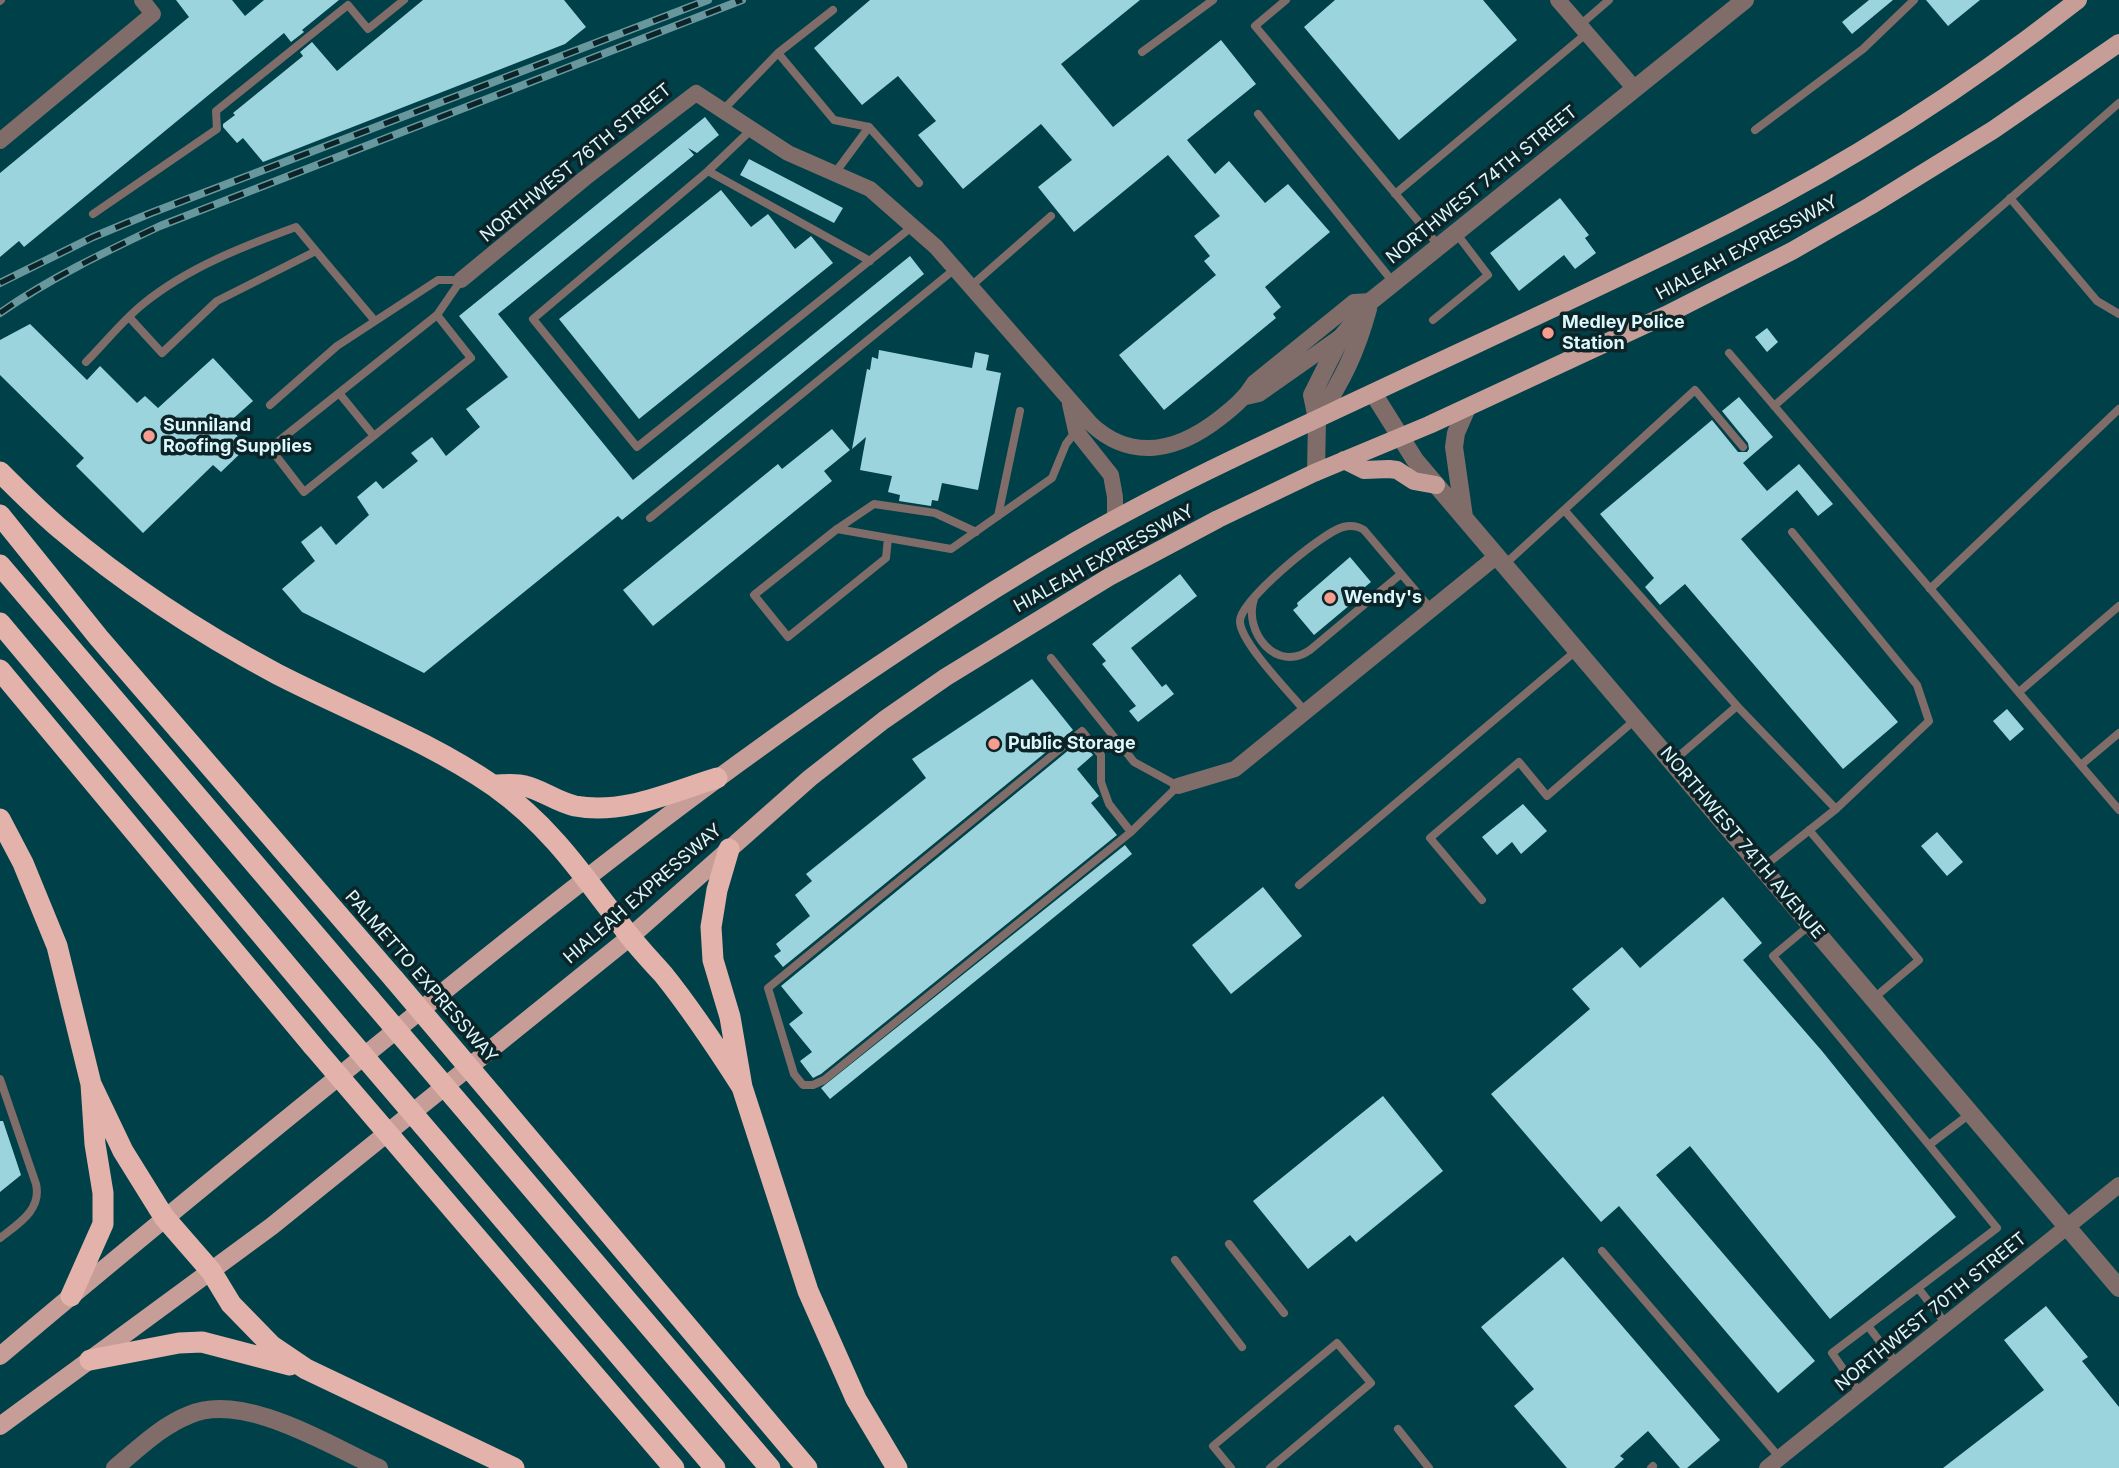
<!DOCTYPE html>
<style>
body{margin:0}
canvas{display:block;background:#004048}
</style>
<canvas width="2119" height="1468"></canvas>
<script>
const c = document.querySelector('canvas').getContext('2d');
c.lineJoin = 'round';
function fillPath(path, color) {
  c.fillStyle = color;
  c.fill(path, 'evenodd');
}
function trace(path, color, width, dash) {
  c.strokeStyle = color;
  c.lineWidth = width;
  c.lineCap = dash ? 'butt' : 'round';
  c.setLineDash(dash || []);
  c.stroke(path);
}
function label(font, color, halo, rows, align = 'center') {
  c.font = font + ' Inter,sans-serif';
  c.lineWidth = 7;
  c.setLineDash([]);
  c.textBaseline = 'middle';
  c.strokeStyle = halo;
  c.fillStyle = color;
  for (const [text, x, y, turn = 0] of rows) {
    c.save();
    c.translate(x, y);
    c.rotate((+turn || 0) * Math.PI / 180);
    c.textAlign = isNaN(turn) ? turn : align;
    if (halo) c.strokeText(text, 0, 0);
    c.fillText(text, 0, 0);
    c.restore();
  }
}
fillPath(new Path2D(`
 M176,0H232L245,16L264,0H339L302,30L304,32L291,42L284,33L24,247L19,241L0,257V173L189,17Z
 M423,0H564L586,27L565,44L263,162L243,138L237,143L223,127V124L235,115L233,113L303,56L300,52L312,42L337,71Z
 M870,0H1140L1061,64L1113,127L1221,40L1256,84L1187,140L1215,174L1229,161L1265,203L1288,184L1330,232L1265,287L1281,307L1273,314L1276,318L1164,410L1119,355L1216,275L1204,261L1210,256L1194,236L1220,216L1168,155L1074,232L1038,187L1072,160L1041,124L963,189L918,135L936,121L898,76L862,105L814,48Z
 M1335,0H1483L1517,40L1399,140L1304,27Z
 M1869,0H1893L1852,34L1842,22Z
 M1926,0H1980L1948,26Z
 M705,117L719,135L697,153L688,148L694,155L498,314L633,480L910,256L924,274L622,520L618,516L424,673L302,612L282,589L315,561L301,542L321,526L336,545L369,515L357,497L376,481L383,489L418,461L411,453L432,437L446,456L480,427L466,409L508,377L459,316Z
 M749,159L843,208L834,223L740,175Z
 M721,190L751,227L768,214L795,249L811,236L833,263L639,419L559,319Z
 M1560,198L1589,235L1585,238L1596,253L1575,269L1564,255L1519,291L1490,253Z
 M30,324L87,380L100,366L137,403L145,396L158,408L213,358L253,401L227,424L247,447L221,472L213,465L143,533L76,466L84,458L0,375V340Z
 M1767,328L1778,342L1767,352L1755,337Z
 M879,350L972,368L975,352L989,355L986,370L1001,373L978,490L942,483L938,501L932,500L931,506L899,501L900,495L888,492L892,476L860,470L866,437L852,449L867,369L870,370L872,357L878,359Z
 M1739,397L1773,437L1743,463L1767,491L1799,464L1833,504L1818,516L1797,490L1741,539L1898,722L1843,769L1685,584L1660,605L1645,587L1654,578L1600,514L1712,420L1738,452H1747L1749,449L1748,443L1722,411Z
 M832,429L850,450L824,471L832,481L653,626L623,590L778,464L782,469Z
 M1350,557L1371,582L1354,596L1357,599L1314,635L1293,610L1298,606L1297,603Z
 M1180,574L1197,596L1131,648L1162,687L1166,684L1174,694L1138,722L1129,711L1136,706L1102,664L1106,661L1092,644Z
 M1032,679L1073,730L783,967L774,956L781,951L776,944L810,916L795,895L812,881L806,874L926,778L912,759Z
 M2007,709L2024,729L2010,741L1993,721Z
 M1081,740L1093,755L1077,769L1099,796L1091,803L1117,835L821,1074L813,1078L800,1061L812,1052L789,1024L803,1013L781,986Z
 M1523,804L1547,831L1521,854L1512,842L1497,855L1482,837Z
 M1937,832L1963,862L1947,876L1921,846Z
 M1125,845L1132,854L830,1099L821,1088Z
 M1263,887L1302,936L1231,994L1192,945Z
 M1723,897L1762,943L1743,960L1822,1051L1956,1217L1830,1319L1690,1146L1656,1175L1815,1361L1778,1393L1619,1206L1601,1222L1491,1094L1590,1009L1572,989L1622,947L1640,968Z
 M1383,1096L1443,1171L1356,1242L1350,1235L1308,1269L1253,1201Z
 M0,1121H3L21,1175L0,1192Z
 M1563,1257L1720,1440L1687,1468H1680L1648,1431L1620,1456L1624,1459L1614,1468H1567L1514,1406L1534,1389L1481,1327Z
 M2046,1306L2088,1357L2082,1361L2119,1407V1468H1943L2044,1390L2004,1340Z`), '#9cd4dd');
trace(new Path2D(`
 M1286,0L1255,26L1439,246
 M0,1L1,0
 M1580,25L1609,0
 M1142,52L1213,0
 M778,53L833,10
 M723,110L778,53L834,120L869,127
 M1258,114L1393,282
 M752,129L708,171L533,319L637,447L913,226
 M1755,130L1863,49L1914,0
 M708,171L870,261
 M835,173L869,127L919,183
 M1395,194L1587,33
 M2010,198L2097,301L2119,314
 M93,214L217,129L216,111L348,5L368,29L404,0
 M971,286L1051,216
 M437,315L471,358L304,492L270,448L437,315L461,280
 M129,317L162,353L217,301L316,251L375,321
 M1433,320L1488,275L1456,233
 M1729,353L2119,810
 M86,362C105,343 122,321 143,304C187,268 244,246 296,227L316,251
 M339,393L374,436
 M270,405L337,346L438,280H461
 M1774,406L2119,103
 M1565,511L1737,706L1672,762
 M998,516L1020,411
 M650,518L956,268
 M837,529L951,549L1052,478L1066,444L1076,431
 M1792,532L1917,685L1929,721L1836,809
 M888,538L886,558L788,637L754,595L837,529L874,504L935,513L976,532
 M1504,565L1695,390L1743,447
 M1930,589L2119,409
 M1254,599C1243,631 1276,674 1310,650L1401,574
 M1051,658L1134,762L1178,786L1131,832L824,1080L813,1085H803L794,1074L768,988L1082,731L1101,755V782L1109,804L1131,832
 M2019,692L2119,606
 M1737,706L1836,809L1763,867
 M1305,711C1290,693 1241,643 1240,622C1238,602 1323,532 1343,527C1351,525 1358,526 1364,530L1431,609
 M2081,765L2119,733
 M1809,830L1919,960L1874,998
 M1299,885L1577,650
 M1482,900L1430,838L1519,762L1547,796L1636,719
 M1810,925L1773,956L1929,1145L1971,1113
 M0,1079L36,1184C42,1210 18,1224 0,1238
 M1929,1145L1997,1228L1918,1288L1946,1324
 M1229,1244L1284,1313
 M1602,1251L1780,1458
 M1175,1260L1242,1347
 M1868,1326L1897,1364
 M1860,1393L1832,1353L1918,1288
 M1398,1429L1429,1468
 M1231,1468L1213,1446L1337,1343L1371,1383L1270,1468
 M1651,1468L1653,1466`), '#806c68', 8);
trace(new Path2D(`
 M1558,0L1635,89
 M0,141L153,14L142,0
 M461,280L585,178L696,93L788,153L870,189L936,247L1091,424C1133,463 1179,450 1220,418C1234,407 1245,398 1254,383L1354,302L1371,301
 M1246,397L1259,394L1343,335
 M1070,404L1076,431L1111,475L1115,497V519
 M1178,786L1235,769L1497,556
 M1767,1468L2119,1185`), '#806c68', 16);
trace(new Path2D(`
 M1373,393L1415,460L2119,1288
 M1317,419C1342,381 1356,353 1368,309
 M1316,472L1317,419L1312,395L1340,339L1371,301L1745,0
 M1464,517L1454,447L1456,433L1467,408
 M115,1468C138,1449 161,1426 189,1415C242,1391 329,1445 379,1468`), '#806c68', 18);
trace(new Path2D(`
 M1344,460L1364,470L1389,469L1397,470L1414,481L1436,485
 M0,1356C137,1240 276,1127 416,1014C629,841 839,679 1077,540C1171,486 1270,441 1368,395C1489,338 1611,283 1730,223C1852,161 1970,85 2078,0
 M0,1426L272,1226L630,937L810,778L884,720L946,677L1109,577L1218,519L1314,473L1429,425L1666,315L1792,251L1870,206L1993,130L2119,43`), '#c79e97', 18);
trace(new Path2D(`
 M0,472C19,491 38,510 58,527C125,584 200,633 277,674C349,711 427,740 494,786C553,828 585,878 628,934C639,948 651,961 663,974C692,1010 717,1048 742,1087
 M0,515L99,638L394,979
 M0,565L370,999
 M0,623L338,1026
 M0,670L313,1046
 M493,785C503,785 516,783 525,786C542,790 557,802 575,806C624,815 671,792 717,778
 M0,819L23,863L57,946L91,1084L95,1144L103,1193V1224L71,1296
 M729,849L717,890L711,927L713,960L730,1017L742,1087L808,1291L856,1399L897,1468
 M91,1084L123,1151L164,1217L211,1271L231,1304L272,1346L306,1369L514,1468
 M494,1097L807,1468
 M471,1117L770,1468
 M438,1143L715,1468
 M414,1164L674,1468
 M90,1360L179,1343L202,1342L290,1365`), '#e3b2aa', 21);
const rail = new Path2D(`
 M0,283L93,237L151,213L708,0
 M0,313C50,278 105,252 160,226L742,0`);
trace(rail, '#68979d', 8);
trace(rail, '#0c2327', 5, [16]);
trace(new Path2D(`
 M394,979L494,1097
 M370,999L471,1117
 M338,1026L438,1143
 M313,1046L414,1164`), '#e3b2aa', 21);
for (const [x, y, r, color] of [
 [1548,333,7,"#f59d8f"],
 [149,436,7,"#f59d8f"],
 [1330,598,7,"#f59d8f"],
 [994,744,7,"#f59d8f"]
]) {
  const dot = new Path2D();
  dot.arc(x, y, r, 0, 2 * Math.PI);
  c.fillStyle = color;
  c.fill(dot);
  trace(dot, '#0c2327', 2.5);
}
label('18px', '#dcf8fc', '#0c2327', [
 ["NORTHWEST 76TH STREET",576,163,-39],
 ["NORTHWEST 74TH STREET",1482,185,-39],
 ["HIALEAH EXPRESSWAY",1747,248,-28],
 ["HIALEAH EXPRESSWAY",1104,559,-29],
 ["NORTHWEST 74TH AVENUE",1742,843,50],
 ["HIALEAH EXPRESSWAY",643,894,-41],
 ["PALMETTO EXPRESSWAY",421,977,49],
 ["NORTHWEST 70TH STREET",1931,1312,-39]
]);
label('bold 18px', '#dcf8fc', '#0c2327', [
 ["Medley Police",1562,323],
 ["Station",1562,344],
 ["Sunniland",163,426],
 ["Roofing Supplies",163,447],
 ["Wendy's",1344,598],
 ["Public Storage",1008,744]
], 'left');
</script>
